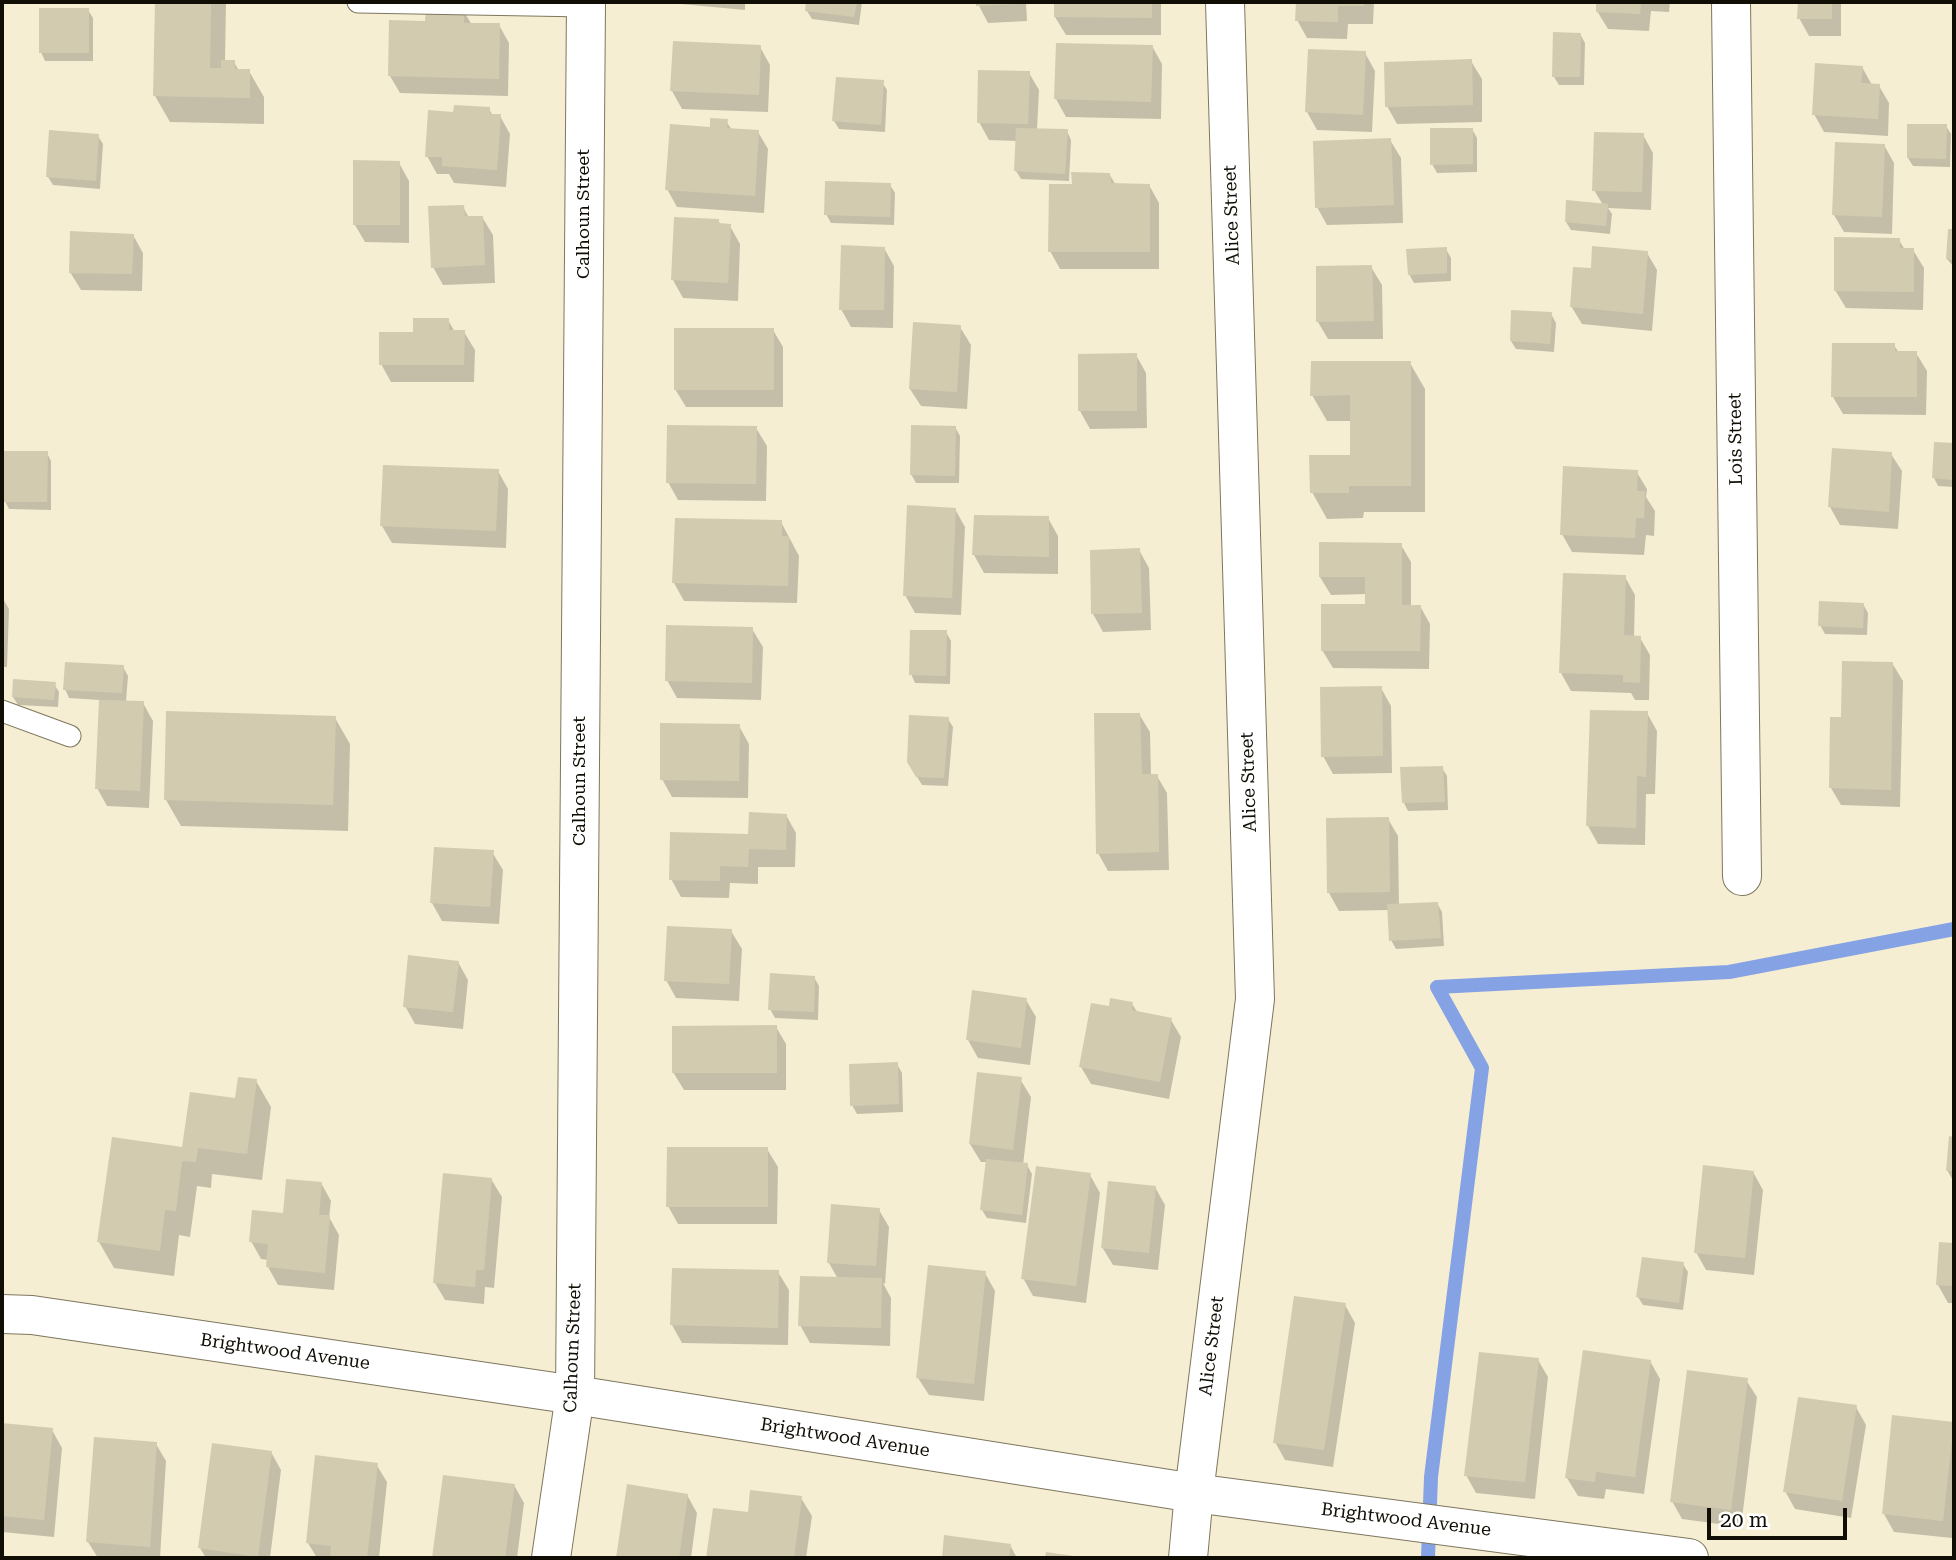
<!DOCTYPE html>
<style>
body{margin:0}
#map{position:relative;width:1956px;height:1560px;overflow:hidden;background:#f6eed3;font-family:"Roboto Serif",serif}
canvas{display:block}
.frame{position:absolute;inset:0;border:4px solid #100d05;pointer-events:none}
.scale{position:absolute;left:1707px;top:1508px;width:140px;height:32px;box-sizing:border-box;border:4px solid #100d05;border-top:0;padding-left:9px;font-size:21px;line-height:24px;white-space:nowrap;color:#100d05;-webkit-text-stroke:5px #fff;paint-order:stroke}
</style>
<div id="map">
<canvas width="1956" height="1560"></canvas>
<div class="frame"></div>
<div class="scale">20 m</div>
</div>
<script>
const c = document.querySelector('canvas').getContext('2d');
c.lineJoin = 'round';
function fillPath(path, color) {
  c.fillStyle = color;
  c.fill(path, 'evenodd');
}
function trace(path, color, width, dash) {
  c.strokeStyle = color;
  c.lineWidth = width;
  c.lineCap = dash ? 'butt' : 'round';
  c.setLineDash(dash || []);
  c.stroke(path);
}
function label(font, color, halo, rows, align = 'center') {
  c.font = font + ' "Roboto Serif",serif';
  c.lineWidth = 6;
  c.setLineDash([]);
  c.textBaseline = 'middle';
  c.strokeStyle = halo;
  c.fillStyle = color;
  for (const [text, x, y, turn = 0] of rows) {
    c.save();
    c.translate(x, y);
    c.rotate((+turn || 0) * Math.PI / 180);
    c.textAlign = isNaN(turn) ? turn : align;
    if (halo) c.strokeText(text, 0, 0);
    c.fillText(text, 0, 0);
    c.restore();
  }
}
fillPath(new Path2D(`
 M157,2H226L225,62H234L239,71H249L264,97V124L170,122L155,96Z
 M680,2H745V10L681,4Z
 M808,2H862L859,25L812,19L807,11Z
 M977,2H1026L1027,21L988,23Z
 M1055,2H1161V35H1066L1055,17Z
 M1298,2H1374L1373,24H1348L1347,39L1307,38L1297,20Z
 M1598,2H1670L1669,12L1651,11L1649,31L1608,29L1597,11Z
 M1799,2H1841V36H1809L1799,18Z
 M88,10L93,18V61H45L41,52Z
 M463,10L472,25H499L509,43L508,96L400,93L390,76L427,23Z
 M1580,34L1585,43L1584,85H1559L1554,77Z
 M1152,46L1162,64L1161,119L1066,117L1056,99Z
 M760,47L770,65L768,112L682,109L672,91Z
 M1365,53L1375,71L1372,132L1317,130L1307,112Z
 M1471,61L1482,79V122L1397,124L1387,106Z
 M1862,67L1872,85L1879,86L1889,103L1888,136L1824,132L1814,114Z
 M1029,73L1039,90L1037,130L1067,131L1071,140L1069,181L1021,179L1016,171L1017,141L989,140L979,122Z
 M882,82L887,90L885,132L839,129L834,121Z
 M489,109L493,116H500L510,134L506,187L454,183L449,174H437L427,156L455,113Z
 M726,121L732,130L758,132L768,149L764,213L677,207L667,189L711,128Z
 M1946,126L1951,134L1950,167L1913,166L1908,158Z
 M1472,129L1477,138V172L1437,173L1432,164Z
 M1643,135L1653,153L1651,210L1608,208L1612,214L1610,234L1571,230L1566,222L1603,205L1594,190Z
 M98,136L103,144L100,189L53,185L48,177Z
 M1390,140L1401,158L1403,223L1327,225L1317,207Z
 M1884,145L1894,163L1892,234L1844,232L1834,215Z
 M399,163L409,181V243L365,242L355,225Z
 M1109,174L1116,185H1149L1159,203V269H1060L1050,251L1073,186Z
 M890,185L895,193L894,225L831,223L826,214Z
 M463,207L469,218L482,217L493,235L495,283L443,285L433,267Z
 M718,220L721,225L730,226L740,244L738,301L683,298L673,280Z
 M1949,231H1954V267L1947,259Z
 M133,235L143,253L142,291L81,290L70,272Z
 M1899,240L1905,250H1913L1924,268L1923,310L1846,308L1835,290Z
 M884,248L894,266L893,328L851,327L841,309Z
 M1446,249L1451,258V281L1414,283L1409,274Z
 M1647,253L1657,270L1652,331L1582,324L1571,306L1593,270Z
 M1371,267L1382,285L1383,339H1328L1318,322Z
 M1551,314L1556,323L1554,352L1516,349L1511,341Z
 M448,320L455,332H464L475,350L474,382H391L381,364L415,334Z
 M960,327L971,345L967,409L921,406L910,389Z
 M773,330L783,347V407H686L675,389Z
 M1894,345L1899,353H1916L1927,371L1926,415L1843,414L1833,397Z
 M1136,355L1146,373L1147,428L1090,429L1080,411Z
 M1410,363L1425,389V512H1364L1363,518L1327,519L1312,492L1352,457V421H1327L1312,395Z
 M955,427L960,436L959,483H916L911,474Z
 M756,428L767,446L766,501L678,500L668,482Z
 M1935,444L1954,445V487L1938,486L1934,478Z
 M47,453L51,461V510L9,509L5,501Z
 M1891,454L1902,471L1898,529L1840,525L1830,507Z
 M498,471L508,489L506,548L392,543L382,526Z
 M1636,471L1647,489L1646,497L1655,511L1654,536L1646,535L1644,555L1572,552L1562,534Z
 M955,509L965,527L961,615L915,613L905,595Z
 M1048,518L1058,536V574L984,573L974,555Z
 M781,522L799,556L797,603L684,601L674,583Z
 M1401,545L1411,562V606H1420L1430,624L1429,669L1333,668L1322,650L1367,606V594L1331,595L1320,577Z
 M1139,550L1149,568L1151,630L1103,632L1093,614Z
 M1625,577L1635,595L1634,637L1640,638L1650,655L1649,700H1635L1631,693L1571,691L1561,673Z
 M2,597L9,609L7,667H2Z
 M1863,604L1868,613L1867,635L1825,634L1820,625Z
 M752,629L763,647L761,700L677,698L667,680Z
 M946,632L951,641L950,684L915,683L911,674Z
 M1892,663L1903,681L1900,807L1841,805L1831,788L1843,719Z
 M123,667L128,676L126,702L143,703L153,721L149,808L107,806L97,788L100,700L69,698L65,689Z
 M54,684L59,692L58,707L18,705L13,697Z
 M1381,688L1391,706L1392,773L1333,774L1323,756Z
 M1647,713L1657,731L1655,794H1646L1645,845L1598,844L1588,826Z
 M1139,714L1150,732L1151,776H1157L1167,793L1169,870L1108,871L1098,853Z
 M335,718L350,744L348,831L181,826L166,800Z
 M948,719L953,727L948,786L922,785L908,762Z
 M739,726L749,744L748,798L672,797L662,779Z
 M1442,768L1447,776L1448,810L1408,811L1404,803Z
 M786,815L796,833L795,867H758V884L730,883L729,898L681,897L671,879Z
 M1388,819L1398,836L1399,906L1437,903L1442,912L1444,946L1396,949L1391,940L1389,910L1339,911L1329,893Z
 M492,852L503,870L499,924L442,921L432,903Z
 M731,931L742,949L739,1001L676,998L666,980Z
 M458,962L468,980L463,1029L415,1024L405,1006Z
 M814,977L819,986L818,1020L775,1018L770,1009Z
 M1026,1000L1036,1017L1030,1065L978,1058L968,1040Z
 M1132,1004L1138,1013L1171,1020L1181,1037L1169,1099L1091,1084L1081,1067L1110,1008Z
 M776,1027L786,1044V1090H684L673,1072Z
 M897,1064L902,1073L903,1112L857,1114L852,1105Z
 M1020,1079L1031,1097L1023,1165H1027L1032,1174L1026,1223L987,1218L982,1210L988,1162H981L970,1144Z
 M256,1081L271,1107L262,1180L212,1174L211,1188L197,1186L190,1237L179,1235L174,1276L114,1268L99,1242L183,1149Z
 M1950,1138L1954,1139V1182L1947,1170Z
 M767,1149L778,1167L777,1224H678L668,1206Z
 M1753,1172L1763,1190L1754,1275L1706,1270L1696,1252Z
 M1090,1175L1100,1193L1086,1303L1033,1296L1023,1278Z
 M491,1179L502,1197L494,1288L485,1287L484,1304L445,1300L435,1283Z
 M321,1183L331,1201L329,1217L339,1235L334,1290L278,1285L268,1267V1260L261,1259L251,1241Z
 M1155,1187L1165,1205L1158,1270L1113,1265L1102,1247Z
 M879,1210L889,1227L885,1284L883,1283L891,1298L890,1346L810,1343L800,1325L838,1279L829,1263Z
 M1941,1244L1954,1245V1303H1948L1938,1285Z
 M1683,1264L1688,1272L1683,1310L1643,1305L1638,1297Z
 M778,1272L789,1290L788,1345L682,1343L672,1325Z
 M985,1273L995,1291L984,1401L929,1395L918,1378Z
 M1345,1305L1355,1323L1333,1467L1285,1460L1275,1442Z
 M1538,1360L1548,1377L1535,1499L1476,1493L1466,1475Z
 M1650,1361L1660,1379L1644,1494L1606,1489L1604,1499L1578,1496L1567,1478Z
 M1746,1380L1757,1397L1741,1527L1682,1519L1672,1501Z
 M1856,1407L1866,1425L1851,1518L1795,1509L1785,1491Z
 M1953,1424L1954,1521L1952,1538L1894,1532L1884,1514Z
 M2,1425L52,1430L62,1448L54,1537L2,1532Z
 M156,1444L166,1461L160,1558H98L88,1542Z
 M271,1452L281,1470L270,1558H206L200,1548Z
 M376,1464L387,1482L379,1558H317L308,1543Z
 M444,1477L514,1485L524,1503L517,1558H434Z
 M629,1486L687,1495L697,1513L691,1558H618Z
 M801,1498L812,1516L806,1558H708L714,1510L749,1514Z
 M946,1537L1010,1545L1017,1558H943Z`), '#0003');
trace(new Path2D(`
 M1428,1558L1431,1477L1482,1068L1437,987L1729,972L1954,929`), '#85a2e5', 14);
fillPath(new Path2D(`
 M155,2H211L210,68H221V60H235V69H250V98L153,96Z
 M806,2H857L854,17L805,11Z
 M976,2H1016V4L976,6Z
 M1054,2H1152V18L1054,17Z
 M1296,2H1364V6H1338V22L1295,21Z
 M1596,2H1641L1640,14L1596,12Z
 M1798,2H1832V19H1797Z
 M39,8H89V53H39Z
 M426,8L464,9V23H500L499,79L388,76L389,20L425,21Z
 M1553,32L1581,33L1580,77H1552Z
 M673,41L761,45L759,95L670,91Z
 M1056,43L1153,45L1151,102L1054,99Z
 M1308,49L1366,51L1363,115L1305,112Z
 M1472,59L1473,105L1385,107L1384,62Z
 M1815,63L1863,66L1861,83L1880,84L1878,119L1812,115Z
 M978,70L1030,71L1028,124L977,123Z
 M836,77L884,80L881,125L832,121Z
 M454,105L490,107V114H501L497,170L442,166V157H425L428,110L453,112Z
 M710,118L728,119L727,128L759,130L755,196L665,190L670,124L710,127Z
 M1907,124H1947L1946,159L1907,158Z
 M1016,128L1068,129L1065,174L1014,171Z
 M1430,128H1473V164L1430,165Z
 M49,130L99,134L96,181L46,177Z
 M1594,132L1644,133L1642,192L1592,191Z
 M1391,138L1394,205L1315,208L1313,141Z
 M1835,142L1885,144L1882,217L1832,215Z
 M353,160L400,161V225H353Z
 M1071,172L1110,173L1111,183L1150,184V252H1048L1049,184H1072Z
 M825,181L891,183L890,217L824,215Z
 M1566,200L1608,204L1606,226L1565,222Z
 M464,205L465,216H483L485,265L431,268L428,206Z
 M674,217L719,219V223L731,224L728,283L671,280Z
 M1948,229H1954V260L1946,259Z
 M70,231L134,234L132,274L69,273Z
 M1834,237L1900,238V248H1914V292L1834,291Z
 M841,245L885,247L884,310H839Z
 M1592,246L1648,251L1643,314L1570,307L1573,267L1591,268Z
 M1447,247V273L1408,275L1406,249Z
 M1372,265L1374,321L1316,322V266Z
 M1511,310L1552,312L1550,344L1510,341Z
 M413,318H449V330H465L464,365H379V332H413Z
 M913,322L961,325L957,392L909,389Z
 M674,328H774V390H674Z
 M1832,343H1895V351H1917V397H1831Z
 M1137,353V411H1078V354Z
 M1311,361H1411V486H1349V493H1310L1309,455H1350V395L1310,396Z
 M667,425L757,426L756,484L666,483Z
 M911,425L956,426L955,476L910,475Z
 M1934,442L1954,443V480L1932,478Z
 M1832,448L1892,452L1889,512L1828,507Z
 M3,451H48L47,502H3Z
 M383,465L499,469L496,531L380,526Z
 M1563,466L1638,470L1637,491H1645L1644,518H1636L1635,538L1560,535Z
 M907,505L956,508L952,598L903,596Z
 M974,515L1049,516V557L972,555Z
 M675,518L782,520V536H789L788,586L672,583Z
 M1319,542L1402,543V605H1421L1420,651H1321V604H1365V577H1319Z
 M1140,548L1142,613L1091,614L1090,550Z
 M1563,573L1626,575L1624,635L1641,636L1640,683L1623,682V675L1559,673Z
 M1819,601L1864,603L1863,628L1818,626Z
 M666,625L753,627L752,683L665,681Z
 M910,630H947L946,676L909,675Z
 M1842,661L1893,662L1891,790L1829,788L1830,717H1841Z
 M65,662L124,665L122,693L63,690Z
 M13,679L56,682L54,700L12,697Z
 M1382,686L1383,756L1321,757L1320,687Z
 M99,700L144,701L140,791L95,789Z
 M1590,710L1648,711L1646,777L1637,776L1636,828L1586,826Z
 M166,711L336,716L333,805L164,800Z
 M1094,713H1140L1142,774H1158L1159,852L1096,854Z
 M909,715L949,717L944,778L916,777L907,762Z
 M660,723L740,724L739,781L660,780Z
 M1443,766L1445,802L1402,803L1400,767Z
 M749,812L787,814L786,850L749,849L748,867L720,866V881L669,880L670,832L748,834Z
 M1389,817L1390,892L1327,893L1326,818Z
 M434,847L494,850L490,907L430,903Z
 M1438,902L1441,938L1389,941L1387,904Z
 M667,926L732,929L729,984L664,981Z
 M408,955L459,961L453,1012L403,1007Z
 M770,973L815,976L814,1012L768,1010Z
 M972,990L1027,998L1021,1048L966,1040Z
 M1110,998L1133,1002L1132,1010L1172,1018L1160,1082L1079,1067L1091,1003L1109,1006Z
 M777,1025V1073H672V1026Z
 M898,1062L899,1104L850,1106L849,1064Z
 M977,1072L1022,1077L1013,1150L969,1144Z
 M238,1077L257,1079L247,1154L198,1148L196,1162L182,1161L176,1211L165,1210L160,1251L97,1242L112,1137L182,1147L190,1092L235,1098Z
 M1949,1136L1954,1137V1171H1946Z
 M667,1147H768V1207H666Z
 M986,1159L1028,1163L1022,1215L980,1210Z
 M1703,1165L1754,1171L1745,1258L1694,1253Z
 M1036,1166L1091,1173L1076,1286L1021,1279Z
 M443,1173L492,1178L484,1270H476L475,1287L433,1283Z
 M286,1179L322,1182L319,1215H330L325,1273L266,1267L268,1244L249,1242L252,1210L283,1213Z
 M1108,1181L1156,1186L1149,1253L1101,1248Z
 M831,1204L880,1208L876,1266L827,1263Z
 M1939,1242L1954,1243V1286L1936,1285Z
 M1642,1257L1684,1262L1679,1303L1636,1297Z
 M928,1265L986,1271L974,1384L916,1378Z
 M672,1268L779,1270L778,1328L670,1325Z
 M800,1276L882,1278L881,1328L798,1326Z
 M1294,1296L1346,1303L1324,1450L1273,1443Z
 M1583,1350L1651,1360L1635,1477L1596,1472L1595,1482L1565,1478Z
 M1479,1352L1539,1358L1525,1482L1464,1476Z
 M1687,1370L1748,1378L1731,1510L1670,1502Z
 M1798,1397L1857,1405L1842,1501L1783,1492Z
 M1892,1415L1954,1422L1943,1521L1882,1514Z
 M2,1423L53,1428L44,1520L2,1516Z
 M94,1437L157,1442L150,1547L86,1542Z
 M212,1443L272,1451L258,1557L198,1548Z
 M315,1455L378,1463L367,1558H330L331,1546L306,1543Z
 M443,1475L515,1484L505,1558H432Z
 M627,1484L688,1494L679,1558H616Z
 M750,1490L802,1496L794,1558H706L713,1508L748,1512Z
 M944,1535L1011,1544L1009,1558H942Z
 M1046,1552L1081,1557V1558H1045Z`), '#d3cbb0');
const service = new Path2D(`
 M358,2L586,6
 M2,711L70,736`);
const minor = new Path2D(`
 M1731,2L1742,876
 M2,1314L32,1315L575,1395L1194,1493L1689,1558
 M551,1558L575,1395L586,2
 M1188,1558L1194,1493L1255,999L1225,2`);
trace(service, '#7e775e', 23);
trace(minor, '#7e775e', 40);
trace(service, '#fff', 21);
trace(minor, '#fff', 38);
label('18px', '#100d05', '#fff', [
 ["Calhoun Street",584,214,-90],
 ["Alice Street",1232,215,-92],
 ["Lois Street",1736,439,-91],
 ["Calhoun Street",580,781,-90],
 ["Alice Street",1249,782,-92],
 ["Alice Street",1212,1346,-83],
 ["Calhoun Street",573,1348,-88],
 ["Brightwood Avenue",285,1352,8],
 ["Brightwood Avenue",845,1438,9],
 ["Brightwood Avenue",1406,1520,7]
]);
</script>
